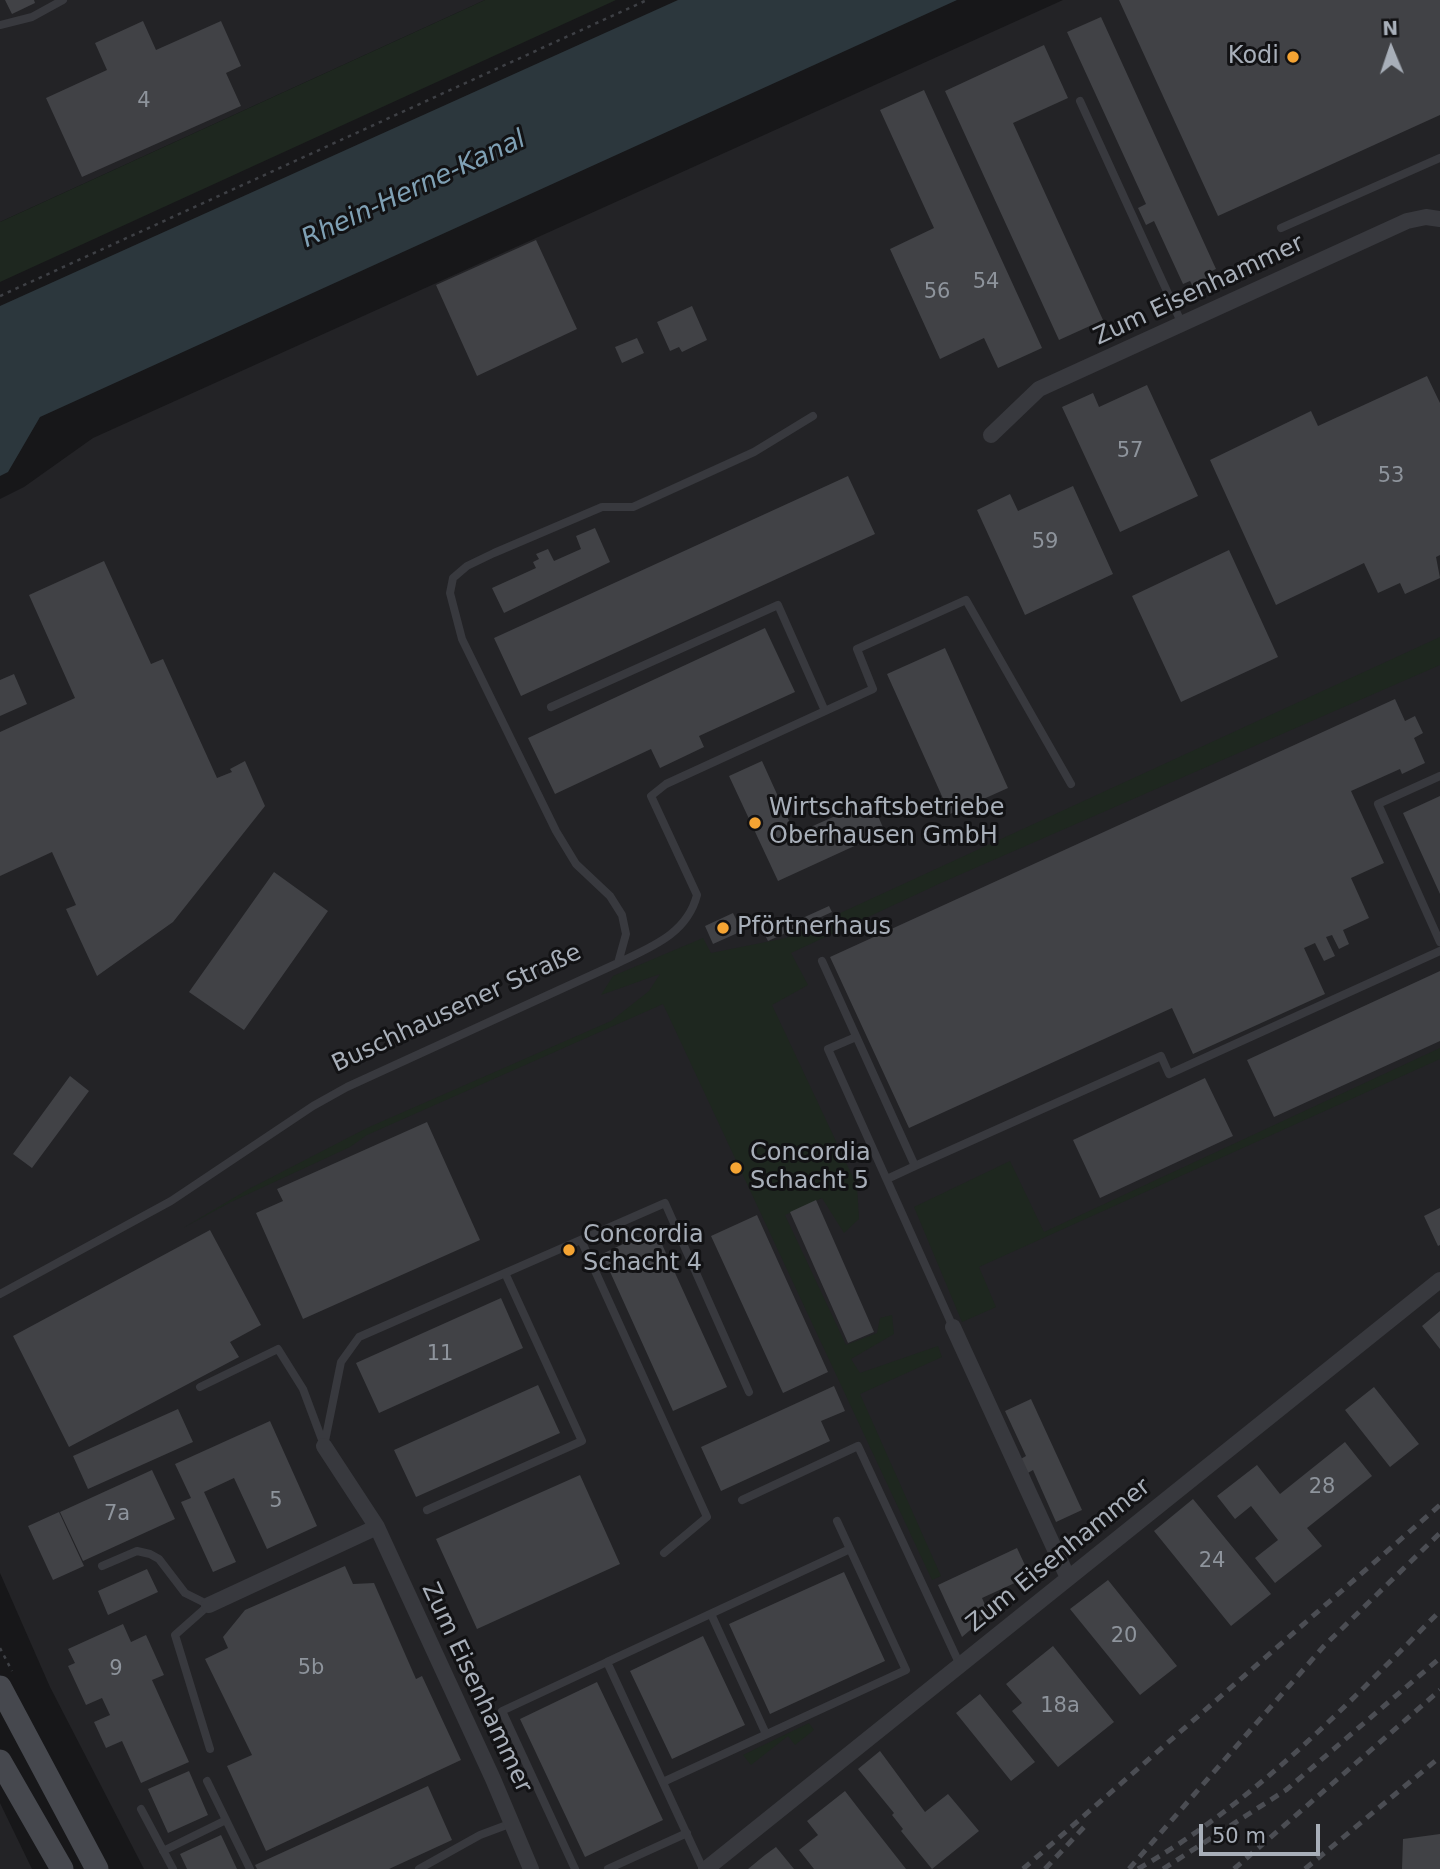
<!DOCTYPE html>
<meta charset="utf-8">
<style>
body{margin:0}
#map{position:relative;width:1440px;height:1869px;overflow:hidden;background:#171719;font-family:"DejaVu Sans",sans-serif}
canvas{display:block}
.north{position:absolute;left:1356px;top:14px;width:70px;height:70px;-webkit-text-stroke:5px #121214;paint-order:stroke;rotate:358deg;font-size:19px;font-weight:700;line-height:28px;text-align:center;color:#a8afb9}
.north::after{content:'';display:block;margin:auto;width:24px;height:32px;background:#a8afb9;clip-path:polygon(50% 0,100% 100%,50% 72%,0 100%)}
.scale{position:absolute;left:1199px;top:1824px;width:121px;height:32px;box-sizing:border-box;border:4px solid #a8afb9;border-top:0;padding-left:9px;font-size:21px;line-height:24px;white-space:nowrap;color:#a8afb9;-webkit-text-stroke:5px #121214;paint-order:stroke}
</style>
<div id="map">
<canvas width="1440" height="1869"></canvas>
<div class="north">N</div>
<div class="scale">50 m</div>
</div>
<script>
const c = document.querySelector('canvas').getContext('2d');
c.lineJoin = 'round';
function fillPath(path, color) {
  c.fillStyle = color;
  c.fill(path, 'evenodd');
}
function trace(path, color, width, dash) {
  c.strokeStyle = color;
  c.lineWidth = width;
  c.lineCap = dash ? 'butt' : 'round';
  c.setLineDash(dash || []);
  c.stroke(path);
}
function label(font, color, halo, rows, align = 'center') {
  c.font = font + ' "DejaVu Sans",sans-serif';
  c.lineWidth = 6;
  c.setLineDash([]);
  c.textBaseline = 'middle';
  c.strokeStyle = halo;
  c.fillStyle = color;
  for (const [text, x, y, turn = 0] of rows) {
    c.save();
    c.translate(x, y);
    c.rotate((+turn || 0) * Math.PI / 180);
    c.textAlign = isNaN(turn) ? turn : align;
    if (halo) c.strokeText(text, 0, 0);
    c.fillText(text, 0, 0);
    c.restore();
  }
}
fillPath(new Path2D(`
 M0,0H485L0,222Z
 M1063,0H1440V1869H144L50,1687L0,1573V499L24,487L93,438Z
 M0,1803L32,1869H0Z`), '#232326');
fillPath(new Path2D(`
 M485,0H616L0,282V222Z
 M1440,637V665L943,882L791,953L808,985L772,1005L857,1186L859,1219L844,1233L822,1198L785,1215L846,1345L877,1333L880,1318L892,1315L894,1334L851,1359L860,1373L938,1346L942,1357L860,1394L941,1576L932,1580L663,1004L367,1135L350,1147L231,1202L183,1228L247,1190L367,1128L611,1021L649,991L660,974L601,995L613,976L703,938L711,953L786,938Z
 M1440,1048V1059L979,1267L996,1307L962,1322L914,1207L1010,1161L1044,1232Z
 M809,1723L814,1730L795,1745L788,1736L751,1765L743,1755Z`), '#1e271f');
fillPath(new Path2D(`
 M678,0H957L40,417L8,472L0,476V306Z`), '#2c373d');
fillPath(new Path2D(`
 M5,0H34L35,3L12,14Z
 M1119,0H1440V115L1218,216Z
 M1101,17L1216,269L1205,274L1208,280L1193,287L1190,281L1183,284L1154,221L1146,225L1138,208L1146,204L1067,32Z
 M143,21L156,50L221,21L241,66L226,73L241,106L82,177L46,98L107,70L95,43Z
 M1044,45L1068,98L1013,123L1103,320L1059,340L945,91Z
 M924,90L1042,348L998,368L984,338L940,359L890,249L934,228L880,110Z
 M536,240L577,329L477,376L436,285Z
 M692,306L707,340L682,352L679,347L670,351L657,322Z
 M637,338L644,353L622,363L615,347Z
 M1427,376L1440,403V555L1436,557L1440,578L1405,594L1400,583L1378,593L1364,563L1276,605L1210,460L1311,411L1318,426Z
 M1147,385L1198,496L1120,532L1062,407L1093,393L1099,407Z
 M848,476L875,534L521,696L494,638Z
 M1073,486L1113,574L1025,615L977,510L1010,494L1018,511Z
 M595,528L610,562L504,613L492,588L536,568L533,562L539,559L536,554L548,549L554,561L581,549L576,536Z
 M1229,550L1278,657L1181,702L1132,596Z
 M104,561L151,664L163,659L217,778L232,772L230,769L245,761L265,806L173,922L97,976L66,909L76,905L52,852L0,876V732L75,698L29,595Z
 M765,628L795,692L699,736L704,747L660,768L651,749L555,794L528,738Z
 M945,648L1008,788L950,814L887,674Z
 M14,674L27,704L0,716V680Z
 M1395,699L1405,721L1415,716L1423,733L1414,738L1425,763L1402,774L1400,769L1351,791L1384,863L1351,878L1369,918L1343,930L1349,944L1339,949L1332,935L1326,937L1335,956L1324,961L1315,943L1304,948L1325,994L1193,1054L1172,1008L909,1128L830,957Z
 M762,761L795,834L871,800L885,832L778,881L729,776Z
 M1440,796V894L1403,813Z
 M274,872L328,911L244,1030L189,992Z
 M829,906L832,912L768,941L765,935Z
 M733,913L742,931L713,944L705,926Z
 M1440,971V1041L1274,1117L1247,1060Z
 M70,1076L89,1091L32,1168L13,1154Z
 M1205,1078L1233,1136L1100,1198L1073,1140Z
 M427,1122L480,1240L303,1319L256,1213L283,1201L277,1189Z
 M816,1200L874,1332L848,1343L790,1212Z
 M1440,1208V1245L1438,1246L1424,1216Z
 M757,1215L828,1372L783,1393L711,1236Z
 M655,1229L727,1387L673,1411L602,1254Z
 M210,1230L261,1325L230,1342L239,1357L69,1447L13,1336Z
 M501,1298L523,1348L379,1413L356,1363Z
 M1440,1311V1349L1422,1326Z
 M538,1385L560,1433L416,1497L394,1450Z
 M834,1386L845,1411L821,1421L830,1441L721,1491L701,1447Z
 M1374,1387L1419,1444L1390,1467L1345,1410Z
 M1031,1399L1082,1510L1056,1522L1033,1470L1026,1474L1019,1460L1026,1456L1005,1411Z
 M178,1409L193,1442L88,1489L73,1456Z
 M270,1421L317,1526L267,1549L234,1478L204,1492L236,1562L213,1572L181,1502L191,1498L175,1464Z
 M1345,1442L1372,1476L1307,1528L1322,1546L1275,1583L1255,1558L1278,1540L1251,1506L1235,1519L1217,1496L1257,1465L1280,1494Z
 M152,1470L175,1519L83,1561L60,1512Z
 M580,1475L620,1564L477,1629L436,1539Z
 M1193,1499L1271,1594L1231,1626L1154,1531Z
 M59,1512L84,1566L53,1580L28,1526Z
 M1017,1548L1030,1576L982,1598L989,1614L962,1637L938,1585Z
 M345,1566L353,1584L374,1583L416,1679L422,1676L461,1760L266,1851L227,1766L252,1755L205,1659L228,1648L223,1637L245,1610Z
 M147,1569L158,1592L108,1615L98,1591Z
 M844,1572L885,1661L770,1714L729,1624Z
 M1108,1580L1177,1666L1140,1695L1070,1609Z
 M123,1624L131,1642L146,1635L164,1675L152,1680L189,1762L141,1783L122,1741L106,1748L94,1722L110,1715L102,1698L86,1705L68,1666L75,1663L68,1649Z
 M703,1636L745,1725L672,1759L630,1671Z
 M1053,1646L1114,1722L1058,1767L1012,1711L1022,1703L1006,1684Z
 M597,1682L663,1820L585,1857L520,1719Z
 M980,1694L1035,1762L1011,1781L956,1713Z
 M880,1751L925,1812L948,1794L979,1831L932,1869L901,1831L903,1829L892,1815L894,1813L858,1769Z
 M189,1771L208,1815L168,1833L148,1789Z
 M428,1786L452,1840L389,1869H257L255,1865Z
 M845,1791L862,1813L906,1869H814L799,1850L818,1835L807,1821Z
 M1440,1834V1869H1402L1403,1839Z
 M221,1835L237,1869H187L180,1854Z
 M776,1847L794,1869H748L765,1855Z`), '#414246');
trace(new Path2D(`
 M0,296L647,0
 M0,1648L12,1671`), '#3e4045', 2.5, [3.5, 5]);
trace(new Path2D(`
 M0,25L32,17L63,0
 M1080,101L1182,324
 M1281,228L1440,158
 M551,707L778,605L825,711
 M1440,776L1378,804L1440,942
 M822,961L915,1166L887,1179
 M618,963C651,947 687,934 697,895L651,796L666,784L873,689L857,649L966,600L1071,784
 M856,1037L828,1049L953,1327
 M915,1166L1161,1056L1169,1074L1440,951
 M581,1240L707,1517L664,1553
 M0,1294L171,1201L313,1106L347,1087L618,963L626,934L622,915L610,896L576,864L556,831L462,639L450,593L453,578L467,566L494,553L602,507H633L754,452L813,416
 M200,1387L278,1349L303,1389L324,1445
 M324,1446L341,1362L359,1337L665,1203L749,1392
 M742,1500L858,1446L960,1665
 M427,1510L582,1441L505,1273
 M102,1566L137,1551L150,1554L159,1559L185,1593L209,1605L175,1635L210,1749
 M711,1614L766,1734
 M607,1662L850,1549
 M207,1781L250,1869
 M663,1782L906,1670L837,1521
 M141,1809L173,1869
 M163,1851L226,1820
 M419,1869L480,1835L512,1823
 M575,1869L502,1711L607,1662L703,1869
 M608,1869L687,1833`), '#38393e', 8);
trace(new Path2D(`
 M991,435L1039,389L1407,221L1426,217L1440,219
 M953,1327L1068,1578
 M324,1446L377,1527
 M209,1605L377,1527L493,1779L531,1869
 M706,1869L1440,1280`), '#38393e', 16);
trace(new Path2D(`
 M0,1687L97,1869
 M0,1761L62,1869`), '#46484e', 23);
trace(new Path2D(`
 M1023,1869L1440,1505
 M1045,1869L1086,1825
 M1129,1869L1324,1646L1440,1533
 M1138,1869C1255,1802 1346,1706 1440,1611
 M1163,1869L1286,1790L1440,1658
 M1234,1869L1440,1690
 M1305,1869L1440,1757`), '#4b4d53', 5, [9, 7]);
for (const [x, y, r, color] of [
 [1293,57,7,"#f5a433"],
 [755,823,7,"#f5a433"],
 [723,928,7,"#f5a433"],
 [736,1168,7,"#f5a433"],
 [569,1250,7,"#f5a433"]
]) {
  const dot = new Path2D();
  dot.arc(x, y, r, 0, 2 * Math.PI);
  c.fillStyle = color;
  c.fill(dot);
  trace(dot, '#121214', 2.5);
}
label('21px', '#8e949c', null, [
 ["4",144,102],
 ["54",986,283],
 ["56",937,293],
 ["57",1130,452],
 ["53",1391,477],
 ["59",1045,543],
 ["11",440,1355],
 ["28",1322,1488],
 ["5",276,1502],
 ["7a",117,1515],
 ["24",1212,1562],
 ["20",1124,1637],
 ["5b",311,1669],
 ["9",116,1670],
 ["18a",1060,1707]
]);
label('24px', '#a8afb9', '#121214', [
 ["Kodi",1279,57,"right"],
 ["Wirtschaftsbetriebe",769,809],
 ["Oberhausen GmbH",769,837],
 ["Pförtnerhaus",737,928],
 ["Concordia",750,1154],
 ["Schacht 5",750,1182],
 ["Concordia",583,1236],
 ["Schacht 4",583,1264]
], 'left');
label('24px', '#a8afb9', '#121214', [
 ["Zum Eisenhammer",1199,291,-25],
 ["Buschhausener Straße",457,1009,-25],
 ["Zum Eisenhammer",1059,1556,-39],
 ["Zum Eisenhammer",476,1688,65]
]);
label('italic 26px', '#7fa0b4', '#121214', [
 ["Rhein-Herne-Kanal",414,190,-25]
]);
</script>
